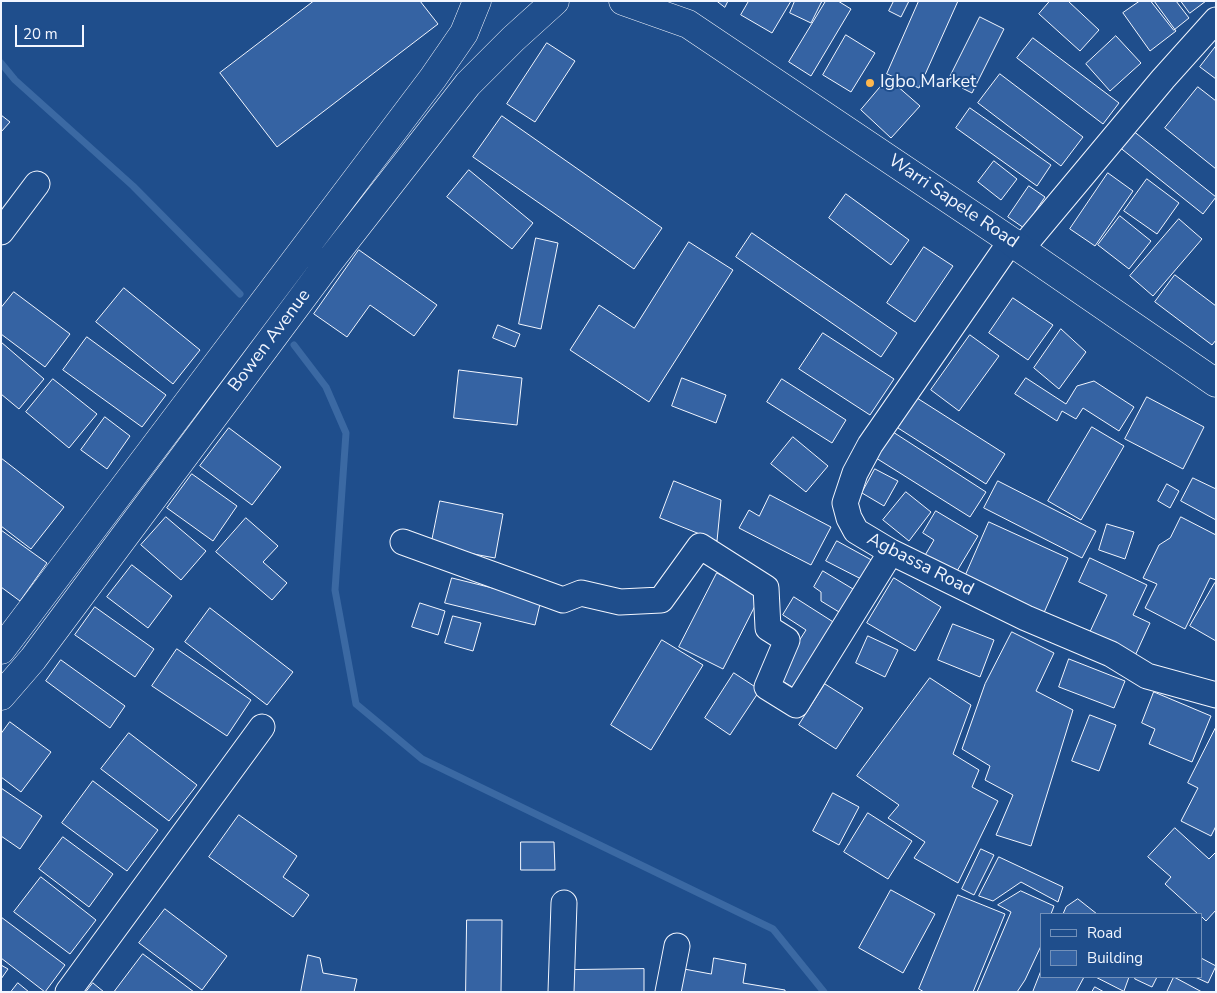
<!DOCTYPE html>
<style>
body{margin:0}
#map{position:relative;width:1217px;height:993px;overflow:hidden;background:#1f4e8c;font-family:"Nunito Sans",sans-serif}
canvas{display:block}
.frame{position:absolute;inset:0;border:2px solid #f2f6ff;pointer-events:none}
.legend{position:absolute;left:1040px;top:913px;width:162px;height:65px;box-sizing:border-box;background:#1f4e8c;border:1px solid #7391ba;margin:0;padding:6px 9px;list-style:none;font-size:15px;color:#f2f6ff}
.legend li{display:flex;align-items:center;gap:10px;height:25px}
.legend b{width:25px;border:1px solid #7391ba}
.scale{position:absolute;left:15px;top:25px;width:69px;height:22px;box-sizing:border-box;border:2px solid #f2f6ff;border-top:0;padding-left:6px;font-size:15px;line-height:18px;white-space:nowrap;color:#f2f6ff;-webkit-text-stroke:4px #1f4e8c;paint-order:stroke}
</style>
<div id="map">
<canvas width="1217" height="993"></canvas>
<div class="frame"></div>
<ul class="legend">
<li><b style="height:6px;background:#1f4e8c"></b>Road</li>
<li><b style="height:14px;background:#3563a3"></b>Building</li>
</ul>
<div class="scale">20 m</div>
</div>
<script>
const c = document.querySelector('canvas').getContext('2d');
c.lineJoin = 'round';
function trace(path, color, width, dash) {
  c.strokeStyle = color;
  c.lineWidth = width;
  c.lineCap = dash ? 'butt' : 'round';
  c.setLineDash(dash || []);
  c.stroke(path);
}
function fillPath(path, color) {
  c.fillStyle = color;
  c.fill(path, 'evenodd');
}
function label(font, color, halo, rows, align = 'center') {
  c.font = font + ' "Nunito Sans",sans-serif';
  c.lineWidth = 4;
  c.setLineDash([]);
  c.textBaseline = 'middle';
  c.strokeStyle = halo;
  c.fillStyle = color;
  for (const [text, x, y, turn = 0] of rows) {
    c.save();
    c.translate(x, y);
    c.rotate((+turn || 0) * Math.PI / 180);
    c.textAlign = isNaN(turn) ? turn : align;
    if (halo) c.strokeText(text, 0, 0);
    c.fillText(text, 0, 0);
    c.restore();
  }
}
trace(new Path2D(`
 M1,63L15,80L133,186L240,294
 M294,345L326,387L346,433L335,590L356,704L422,759L773,929L824,992`), '#3b69a3', 7);
const building = new Path2D(`
 M314,1H420L438,24L277,147L220,73Z
 M717,1H728L725,7Z
 M749,1H791L772,33L741,15Z
 M795,1H822L811,23L790,13Z
 M826,1H838L851,9L811,76L789,62Z
 M894,1H909L901,17L889,11Z
 M919,1H958L919,88L887,74Z
 M1050,1H1068L1099,30L1080,51L1039,14Z
 M1140,1H1154L1176,31L1150,51L1123,13Z
 M1151,1H1176L1189,18L1174,30Z
 M1181,1H1206L1190,13Z
 M980,17L1004,29L972,93L948,81Z
 M846,35L875,53L851,92L823,75Z
 M1116,36L1141,63L1110,91L1086,64Z
 M1033,38L1119,103L1103,124L1017,58Z
 M547,43L575,61L535,122L507,104Z
 M1216,46V79L1200,67Z
 M1000,74L1083,137L1061,166L978,103Z
 M888,78L920,106L891,138L861,110Z
 M1198,87L1216,101V169L1165,128Z
 M970,108L1051,165L1037,186L956,128Z
 M1,115L10,122L1,132Z
 M502,116L662,228L634,269L473,157Z
 M1132,130L1216,197L1203,214L1118,146Z
 M994,161L1017,179L1001,200L978,182Z
 M469,170L533,223L512,249L447,197Z
 M1108,173L1133,191L1095,246L1070,229Z
 M1147,179L1179,203L1157,234L1124,211Z
 M1029,186L1045,197L1024,228L1008,217Z
 M846,194L909,240L891,265L829,218Z
 M1120,216L1151,241L1129,269L1098,245Z
 M1179,219L1202,239L1153,296L1130,276Z
 M752,233L897,333L881,357L736,257Z
 M536,238L558,243L541,329L519,324Z
 M689,242L733,270L649,402L570,350L599,305L634,328Z
 M924,247L953,266L915,322L887,303Z
 M359,250L437,305L414,336L370,305L347,337L314,314Z
 M1175,275L1216,306V340L1212,345L1155,302Z
 M124,288L200,350L173,384L96,322Z
 M14,292L70,334L45,367L1,334V308Z
 M1013,298L1053,325L1028,360L989,333Z
 M498,325L520,334L515,347L493,338Z
 M1061,329L1086,352L1059,389L1034,368Z
 M823,333L894,379L870,415L799,369Z
 M970,335L999,356L959,411L931,390Z
 M87,337L166,395L142,427L63,370Z
 M1,342L44,379L19,409L1,394Z
 M459,370L522,378L517,425L454,418Z
 M682,378L726,395L716,423L672,406Z
 M1026,378L1066,404L1077,386L1094,381L1134,407L1119,431L1083,408L1076,419L1062,411L1057,421L1015,394Z
 M53,379L97,414L69,448L26,412Z
 M782,379L846,420L832,443L767,402Z
 M1147,397L1204,427L1183,469L1125,439Z
 M917,398L1005,454L986,484L898,428Z
 M105,417L130,436L107,469L81,450Z
 M1092,427L1124,446L1081,520L1048,501Z
 M229,428L281,467L252,505L200,466Z
 M893,432L986,492L970,517L876,458Z
 M793,437L828,466L806,492L771,464Z
 M1,458L64,507L31,549L1,526Z
 M875,469L898,481L884,506L862,493Z
 M192,474L237,506L213,541L167,508Z
 M1193,478L1216,489V520L1181,501Z
 M674,481L721,500L717,541L660,518Z
 M998,481L1096,531L1082,558L984,508Z
 M1167,484L1179,491L1170,508L1158,501Z
 M906,492L931,512L909,541L883,520Z
 M770,495L831,527L811,565L739,528L749,510L759,516Z
 M440,501L503,514L495,558L431,546Z
 M936,511L978,536L954,576L924,557L934,540L923,533Z
 M166,517L206,551L181,580L141,545Z
 M1181,517L1216,535V580L1210,578L1185,629L1145,608L1157,584L1143,578L1159,545L1170,538Z
 M246,518L278,546L263,562L287,583L272,600L216,552Z
 M989,522L1068,558L1043,615L964,579Z
 M1107,524L1134,532L1125,559L1099,550Z
 M1,530L47,563L20,601L1,587Z
 M837,541L877,563L867,582L826,561Z
 M1090,558L1147,585L1133,615L1150,623L1134,658L1088,636L1107,595L1079,582Z
 M132,565L172,596L148,628L107,597Z
 M823,571L858,592L844,615L821,601V592L814,587Z
 M717,573L760,596L723,669L679,647Z
 M452,578L541,600L535,625L445,603Z
 M894,578L941,607L915,651L867,623Z
 M1215,583L1216,584V641L1190,626Z
 M794,597L838,625L797,690L776,677L806,630L783,615Z
 M420,603L445,611L438,635L412,627Z
 M95,607L154,649L135,677L75,635Z
 M210,608L293,672L267,705L185,642Z
 M453,616L481,623L473,651L445,643Z
 M953,624L994,640L980,677L938,660Z
 M1012,632L1054,653L1036,691L1073,710L1031,846L996,835L1013,795L985,780L990,766L962,749L985,684Z
 M868,636L898,650L885,677L856,663Z
 M662,640L703,665L651,750L611,725Z
 M177,649L251,700L227,736L152,686Z
 M1069,659L1125,681L1114,708L1059,687Z
 M61,660L125,706L110,728L46,681Z
 M734,673L760,690L730,735L705,718Z
 M930,678L971,705L953,754L979,770L972,787L998,801L958,883L914,858L925,842L888,818L899,805L857,776Z
 M825,684L863,708L836,749L799,725Z
 M1154,692L1211,716L1192,762L1149,744L1155,729L1142,723Z
 M1090,715L1116,725L1099,771L1072,761Z
 M10,722L51,752L21,792L1,777V734Z
 M1216,727V826L1211,836L1181,821L1198,788L1188,783Z
 M129,733L197,785L169,821L101,769Z
 M93,781L158,830L127,871L62,823Z
 M1,788L42,816L20,849L1,836Z
 M833,793L859,807L839,845L813,831Z
 M868,813L912,841L888,879L844,852Z
 M239,815L297,856L283,877L309,895L293,917L209,857Z
 M1175,828L1209,859L1216,852V910L1206,921L1201,916V914H1198L1165,884L1171,877L1148,857Z
 M63,837L113,874L89,907L39,869Z
 M521,842H554L555,870H521Z
 M981,849L994,855L974,895L962,889Z
 M999,857L1063,887L1058,902L1021,882L993,901L979,896Z
 M41,877L96,920L70,954L14,912Z
 M891,890L935,914L903,973L859,948Z
 M1021,891L1054,906L1051,914H1041V946L1025,980L1017,992H977L1011,912L998,905Z
 M958,895L1005,914L973,992H924L919,989Z
 M1078,899L1097,914H1063L1066,907Z
 M165,909L227,956L202,990L139,943Z
 M1,917L65,965L45,992L1,958Z
 M467,920H502L501,992H466Z
 M143,954L194,992H117L115,991Z
 M308,955L320,958L323,973L357,979L354,992H301Z
 M714,958L746,964L743,983L785,990V992H680L684,969L711,974Z
 M1201,958L1216,966L1208,983L1195,977H1201Z
 M1,965L8,969L1,979Z
 M644,969V992H571V970Z
 M1041,971V977H1084L1076,992H1033Z
 M1096,977H1129L1124,991Z
 M1136,977H1157L1152,987L1135,979Z
 M1174,977L1202,992H1167Z
 M18,983L29,992H11Z
 M93,983L104,992H86Z
 M1095,987L1104,992H1092Z`);
fillPath(building, '#3563a3');
trace(building, '#f2f6ff', 1);
const minor = new Path2D(`
 M1,232L37,184
 M1011,241L870,445L855,473L845,503L849,518L856,531L891,552L1026,618L1111,654L1147,676L1216,695
 M1021,249L1163,79L1216,20
 M403,542L563,600L581,593L620,602L661,600L700,546L766,588L768,628L787,640L767,687L796,705L891,552
 M68,992L262,727
 M561,992L564,903
 M668,992L677,946`);
const major = new Path2D(`
 M1,650L433,78L464,33L477,1
 M1,696L33,659L329,262L468,84L513,39L555,1`);
const highway = new Path2D(`
 M623,1L688,24L1011,241L1021,249L1216,383`);
trace(minor, '#f2f6ff', 27);
trace(major, '#f2f6ff', 29);
trace(highway, '#f2f6ff', 29);
trace(minor, '#1f4e8c', 25);
trace(major, '#1f4e8c', 28);
trace(highway, '#1f4e8c', 28);
for (const [x, y, r, color] of [
 [870,83,5,"#ffb74d"]
]) {
  const dot = new Path2D();
  dot.arc(x, y, r, 0, 2 * Math.PI);
  c.fillStyle = color;
  c.fill(dot);
  trace(dot, '#1f4e8c', 2);
}
label('18px', '#f2f6ff', '#1f4e8c', [
 ["Igbo Market",880,83]
], 'left');
label('18px', '#f2f6ff', '#1f4e8c', [
 ["Warri Sapele Road",953,202,34],
 ["Bowen Avenue",270,341,-53],
 ["Agbassa Road",920,565,27]
]);
</script>
